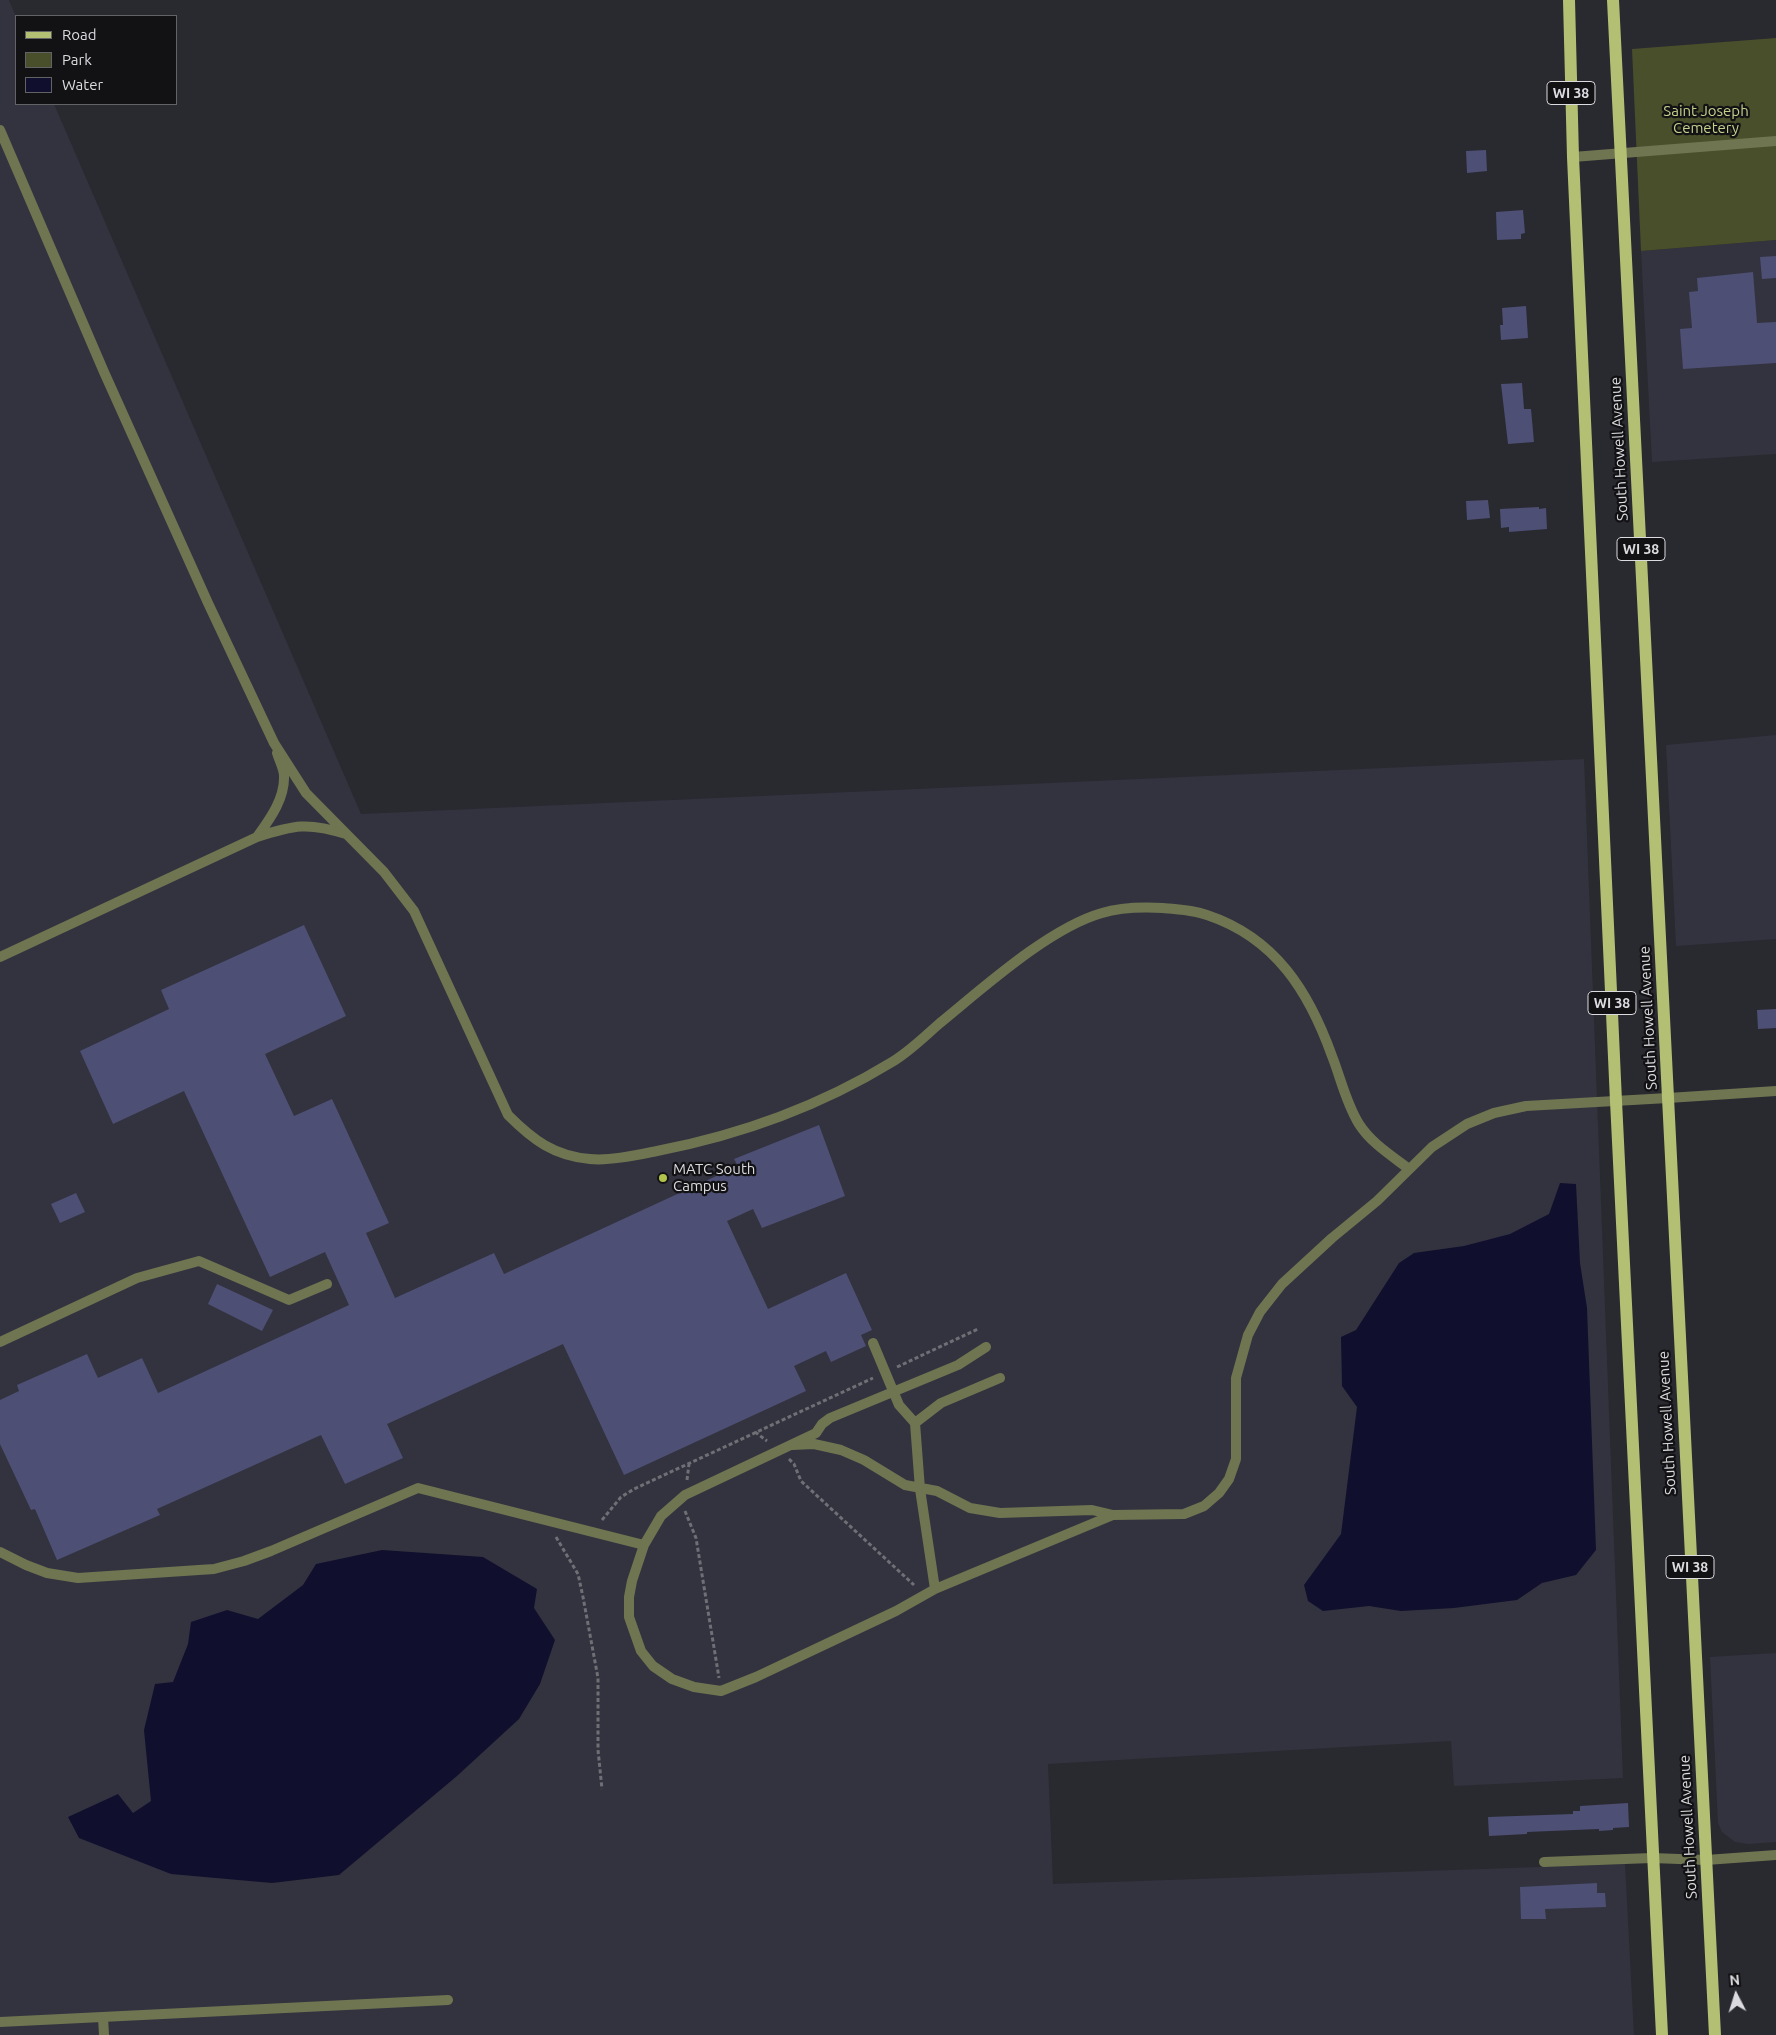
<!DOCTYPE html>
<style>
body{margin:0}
#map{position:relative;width:1776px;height:2035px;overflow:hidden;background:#292930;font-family:Ubuntu,sans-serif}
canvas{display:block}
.legend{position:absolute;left:15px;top:15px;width:162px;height:90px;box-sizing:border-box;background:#121215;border:1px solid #636366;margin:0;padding:6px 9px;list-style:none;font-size:15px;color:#dcdce0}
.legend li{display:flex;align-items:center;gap:10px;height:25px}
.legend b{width:25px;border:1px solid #636366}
.north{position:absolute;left:1711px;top:1970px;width:50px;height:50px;-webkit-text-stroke:4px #121215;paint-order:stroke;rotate:355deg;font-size:14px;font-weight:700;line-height:20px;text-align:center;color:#dcdce0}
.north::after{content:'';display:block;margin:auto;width:18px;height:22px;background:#dcdce0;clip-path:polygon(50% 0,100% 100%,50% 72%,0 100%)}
</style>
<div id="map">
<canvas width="1776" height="2035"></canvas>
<ul class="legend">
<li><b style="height:6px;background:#b3c073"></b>Road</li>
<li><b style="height:14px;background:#494f2a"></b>Park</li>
<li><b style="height:14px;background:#110f2e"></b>Water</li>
</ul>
<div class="north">N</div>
</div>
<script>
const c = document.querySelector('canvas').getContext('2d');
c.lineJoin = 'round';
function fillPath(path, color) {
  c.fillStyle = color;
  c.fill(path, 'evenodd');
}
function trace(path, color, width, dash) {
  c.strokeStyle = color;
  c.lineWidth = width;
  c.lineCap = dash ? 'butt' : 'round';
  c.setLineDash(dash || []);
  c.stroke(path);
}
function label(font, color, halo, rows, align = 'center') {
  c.font = font + ' Ubuntu,sans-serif';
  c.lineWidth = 4.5;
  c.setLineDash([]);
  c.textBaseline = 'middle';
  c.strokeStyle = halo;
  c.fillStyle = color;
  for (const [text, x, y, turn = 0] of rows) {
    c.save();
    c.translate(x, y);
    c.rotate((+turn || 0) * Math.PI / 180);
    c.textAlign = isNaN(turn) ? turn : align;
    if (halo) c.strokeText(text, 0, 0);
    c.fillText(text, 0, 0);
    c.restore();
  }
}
fillPath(new Path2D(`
 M0,0H9L16,17V104H54L361,814L1584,759L1623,1778L1454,1786L1451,1741L1048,1764L1053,1884L1625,1864L1634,2035H0Z
 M1776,240V454L1652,462L1641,251Z
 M1776,735V939L1676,946L1666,745Z
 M1776,1653V1842L1748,1844L1735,1842L1722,1832L1718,1823L1710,1657Z`), '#32333f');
fillPath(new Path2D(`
 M1776,38V240L1641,251L1632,49Z`), '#494f2a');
fillPath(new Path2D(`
 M1560,1183L1576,1184L1580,1263L1587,1308L1596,1550L1576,1575L1542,1583L1517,1600L1454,1608L1401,1611L1369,1606L1323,1611L1308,1601L1304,1585L1341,1534L1357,1407L1342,1386L1341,1337L1356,1330L1399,1263L1414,1253L1464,1246L1510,1234L1549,1214Z
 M382,1550L483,1557L537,1589L534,1608L555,1640L540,1684L519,1719L457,1776L339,1875L272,1883L171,1874L79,1838L68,1817L118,1794L133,1813L151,1801L144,1730L155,1684L173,1682L188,1644L191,1622L227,1610L258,1619L303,1585L316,1564Z`), '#110f2e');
fillPath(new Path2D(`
 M1486,150L1487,171L1467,173L1466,151Z
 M1523,210L1525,233L1521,234V239L1497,240L1496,212Z
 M1776,256V278L1762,279L1760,257Z
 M1753,272L1757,323L1776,322V363L1683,369L1680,329L1692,328L1689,292L1698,291L1697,278Z
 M1526,306L1528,338L1501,340L1500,325H1503L1502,308Z
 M1522,383L1524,409H1531L1534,442L1508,444L1501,384Z
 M1488,500L1490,518L1467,520L1466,501Z
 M1539,507V509L1546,508L1547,529L1509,532V527L1501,528L1500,509Z
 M304,925L346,1016L265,1054L294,1116L332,1099L389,1223L366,1233L395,1298L494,1253L504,1274L738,1166L734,1159L819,1125L845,1196L762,1228L753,1209L727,1221L768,1309L846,1273L872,1330L861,1335L866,1346L831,1362L826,1351L794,1366L806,1391L624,1475L563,1344L387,1424L403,1458L345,1484L321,1435L157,1509L160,1515L57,1560L35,1509L31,1510L0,1444V1400L19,1391L17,1385L87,1354L98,1378L142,1358L158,1393L349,1305L325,1252L270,1277L184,1091L113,1124L80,1051L169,1009L161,990Z
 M1776,1009V1028L1758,1029L1757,1010Z
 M76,1193L85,1212L60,1223L51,1204Z
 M217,1284L273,1310L262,1331L208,1304Z
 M1628,1803L1629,1827L1613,1828V1830L1599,1831V1829L1527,1832V1834L1489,1836L1488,1817L1573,1814V1811H1580V1806Z
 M1597,1883V1893H1605L1606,1907L1545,1909L1546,1919H1521L1520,1887Z`), '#4e4f74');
trace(new Path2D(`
 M897,1367L978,1329
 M755,1432L767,1441
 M789,1459L794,1464L801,1481L914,1585
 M687,1480L689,1464
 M685,1511L696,1538L719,1678
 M602,1520L621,1497L634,1489L873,1378
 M556,1537L578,1574L583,1597L598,1678V1750L602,1789`), '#6f6f75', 3, [4, 2.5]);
trace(new Path2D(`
 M0,130L104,372L208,603L274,743L306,793L384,872L414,911L508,1115C533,1140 554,1156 590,1159C610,1161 637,1155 657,1151C740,1135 820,1106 892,1062C909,1052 925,1036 940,1023C983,988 1049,928 1102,913C1121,907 1143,907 1163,908C1177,909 1194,910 1207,915C1276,938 1309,992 1332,1056C1341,1079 1346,1103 1359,1124C1371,1143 1392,1156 1409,1169
 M1573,157L1776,141
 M257,837C294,825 308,822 346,834
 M0,957L257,837C269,820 285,799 284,776C284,769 279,760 277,753
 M0,1342L137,1278L199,1261L289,1300L327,1284
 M873,1343L899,1405L915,1423
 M986,1347L958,1365L830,1418L822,1424L816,1433L685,1495L661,1516L644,1545L632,1581L629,1597V1617L641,1651L653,1666L672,1679L694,1687L721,1691L756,1677L896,1611L935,1589L1113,1515
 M792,1445L814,1444L841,1450L864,1460L905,1485L937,1491L970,1508L1000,1513L1092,1510L1113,1515L1184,1514L1204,1506L1219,1493L1229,1479L1236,1459V1378L1248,1335L1260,1312L1282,1284L1332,1238L1377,1201L1432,1147L1467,1124L1494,1113L1526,1106L1668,1098
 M0,1552L26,1565L47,1573L78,1578L214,1569L244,1561L271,1551L418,1488L644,1545
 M935,1589L920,1489L915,1423L941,1403L1000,1378
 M1544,1862L1652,1858
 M103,2017L104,2035
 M0,2022L448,2000`), '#6f7551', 10);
trace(new Path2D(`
 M1668,1098L1776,1091
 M1652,1858L1706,1860L1776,1855`), '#6f7551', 10);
trace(new Path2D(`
 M1569,0L1573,157L1616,1101L1662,2035
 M1613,0L1715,2035`), '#b3c073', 12);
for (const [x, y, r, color] of [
 [663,1178,5,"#b2c34c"]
]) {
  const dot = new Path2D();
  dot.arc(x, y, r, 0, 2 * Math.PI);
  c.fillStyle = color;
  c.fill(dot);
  trace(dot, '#121215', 2);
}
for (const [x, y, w] of [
 [1571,93,48],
 [1641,549,48],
 [1612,1003,48],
 [1690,1567,48]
]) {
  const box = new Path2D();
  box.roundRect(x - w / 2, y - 11.5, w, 23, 4);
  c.fillStyle = '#121215';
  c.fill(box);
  trace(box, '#dcdce0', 1);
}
label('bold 14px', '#dcdce0', null, [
 ["WI 38",1571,93],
 ["WI 38",1641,549],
 ["WI 38",1612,1003],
 ["WI 38",1690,1567]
]);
label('15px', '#c4d08c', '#121215', [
 ["Saint Joseph",1706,111],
 ["Cemetery",1706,128]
]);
label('15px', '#dcdce0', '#121215', [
 ["South Howell Avenue",1619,449,-93],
 ["South Howell Avenue",1648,1018,-93],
 ["South Howell Avenue",1667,1423,-93],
 ["South Howell Avenue",1688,1827,-93]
]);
label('15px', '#dcdce0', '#121215', [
 ["MATC South",673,1169],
 ["Campus",673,1186]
], 'left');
</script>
